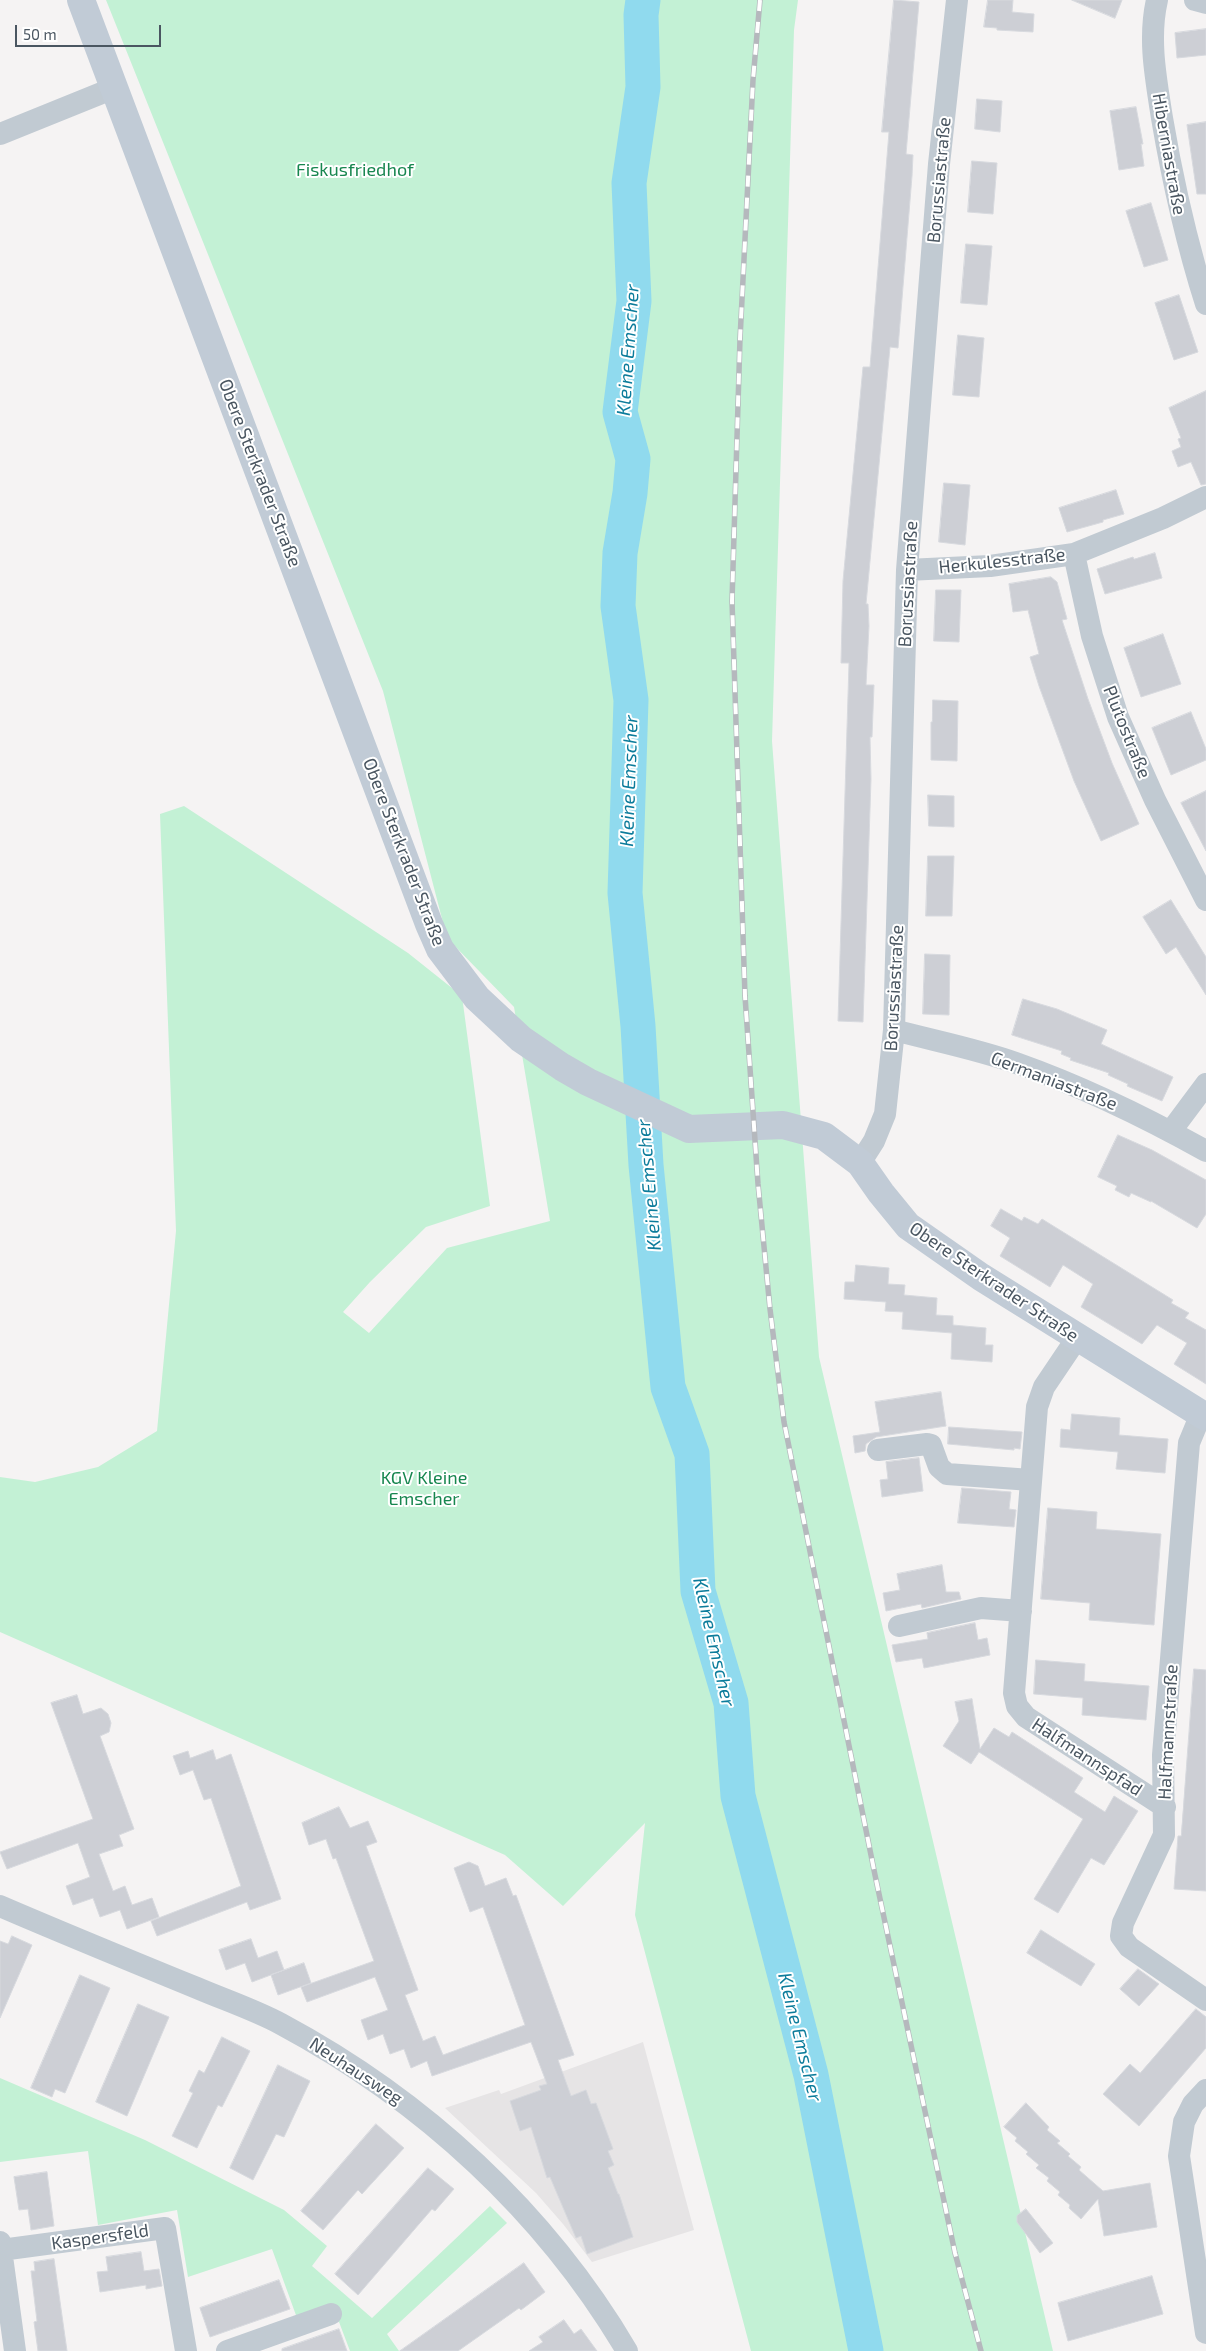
<!DOCTYPE html>
<meta charset="utf-8">
<style>
body{margin:0}
#map{position:relative;width:1206px;height:2351px;overflow:hidden;background:#f5f3f3;font-family:"Exo 2",sans-serif}
canvas{display:block}
.scale{position:absolute;left:15px;top:25px;width:146px;height:22px;box-sizing:border-box;border:2px solid #4a5661;border-top:0;padding-left:6px;font-size:15px;line-height:18px;white-space:nowrap;color:#4a5661;-webkit-text-stroke:4px #fff;paint-order:stroke}
</style>
<div id="map">
<canvas width="1206" height="2351"></canvas>
<div class="scale">50 m</div>
</div>
<script>
const c = document.querySelector('canvas').getContext('2d');
c.lineJoin = 'round';
function fillPath(path, color) {
  c.fillStyle = color;
  c.fill(path, 'evenodd');
}
function trace(path, color, width, dash) {
  c.strokeStyle = color;
  c.lineWidth = width;
  c.lineCap = dash ? 'butt' : 'round';
  c.setLineDash(dash || []);
  c.stroke(path);
}
function label(font, color, halo, rows, align = 'center') {
  c.font = font + ' "Exo 2",sans-serif';
  c.lineWidth = 4;
  c.setLineDash([]);
  c.textBaseline = 'middle';
  c.strokeStyle = halo;
  c.fillStyle = color;
  for (const [text, x, y, turn = 0] of rows) {
    c.save();
    c.translate(x, y);
    c.rotate((+turn || 0) * Math.PI / 180);
    c.textAlign = isNaN(turn) ? turn : align;
    if (halo) c.strokeText(text, 0, 0);
    c.fillText(text, 0, 0);
    c.restore();
  }
}
fillPath(new Path2D(`
 M643,2042L694,2230L592,2262L563,2224L536,2193L445,2108L499,2090L501,2094Z`), '#e6e4e5');
fillPath(new Path2D(`
 M106,0H798L794,30L772,741L819,1357L1053,2351H751L635,1915L645,1823L563,1906L505,1855L0,1632V1477L35,1482L98,1467L157,1431L176,1231L160,814L184,806L408,953L462,996L490,1206L426,1227L370,1282L343,1312L369,1333L447,1248L550,1221L514,1007L447,938L383,691Z
 M0,2078L145,2140L284,2210L327,2246L312,2266L372,2318L490,2206L507,2223L387,2334L399,2351H350L333,2306L297,2318L272,2249L188,2277L177,2210L98,2225L88,2151L0,2162Z`), '#c3f1d5');
trace(new Path2D(`
 M643,0L641,15L643,87L629,183L634,301L620,412L633,459L630,493L620,553L618,606L631,700L625,893L638,1026L646,1165L668,1387L692,1454L698,1591L731,1703L738,1796L811,2075L866,2351`), '#90daee', 35);
const building = new Path2D(`
 M894,0L919,2L906,154L913,155L912,176L898,348L890,347L866,604H868L869,626L866,685H874L872,737H870L871,779L863,1022L838,1021L849,663H841L843,581L863,367H870L889,132H882Z
 M988,0H1013L1012,12L1034,14L1033,32L997,30V28L984,27Z
 M1072,0H1122L1115,18Z
 M1206,29V55L1177,58L1175,33Z
 M977,99L1002,101L1000,132L975,129Z
 M1136,107L1143,144H1141L1144,166L1119,170L1110,111Z
 M1206,122V194H1197L1187,125Z
 M972,161L997,163L993,214L968,212Z
 M1151,203L1168,260L1144,267L1126,211Z
 M966,244L992,246L987,305L961,303Z
 M1179,295L1198,352L1174,360L1155,303Z
 M958,335L984,338L979,397L953,395Z
 M1206,391V484L1201,485L1191,462L1178,467L1172,451L1181,447L1178,439L1181,438L1169,408Z
 M944,483L970,485L965,545L939,542Z
 M1116,490L1124,514L1103,520V522L1067,532L1059,508Z
 M1155,553L1162,578L1105,594L1097,569L1133,557L1134,559Z
 M1051,577L1057,582L1067,619L1062,620L1088,699L1112,763L1139,824L1101,841L1074,781L1039,686L1030,657L1039,654L1028,610L1013,612L1009,584Z
 M936,590H961L959,642L934,641Z
 M1163,634L1181,684L1141,697L1124,648Z
 M933,700L958,701L957,761L931,760V722H932Z
 M1191,712L1206,749V760L1171,775L1152,728Z
 M1206,791V851L1181,803Z
 M928,795L954,796V827L929,826Z
 M928,856H954L952,916H926Z
 M1171,900L1206,957V995L1176,947L1166,954L1143,917Z
 M925,954L950,955L949,1015L923,1014Z
 M1023,999L1057,1009L1107,1030L1101,1044L1173,1077L1162,1101L1127,1086L1128,1084L1108,1075L1109,1073L1070,1060L1071,1058L1061,1054L1062,1051L1012,1035Z
 M1118,1135L1152,1150L1206,1180V1214L1197,1228L1151,1201V1202L1131,1193L1129,1197L1115,1190L1117,1186L1098,1177Z
 M1001,1209L1022,1221L1024,1217L1038,1224L1042,1219L1173,1300L1171,1303L1189,1313L1185,1318L1206,1330V1384L1174,1364L1187,1343L1157,1325L1142,1344L1081,1307L1093,1284L1063,1265L1050,1287L1000,1256L1010,1238L991,1226Z
 M856,1265L889,1268L888,1284L905,1285L904,1295L937,1298L936,1315L953,1316V1325L986,1328L985,1345H993L992,1362L951,1359L952,1333L902,1329L903,1312L885,1311L886,1302L844,1299L845,1282H854Z
 M941,1392L946,1426L876,1437L866,1444L865,1451L855,1453L853,1436L880,1432L875,1402Z
 M1072,1414L1120,1418L1119,1435L1168,1439L1165,1473L1116,1469L1118,1452L1060,1447L1061,1429L1070,1430Z
 M949,1427L1022,1432L1020,1449L1014,1448V1450L948,1444Z
 M919,1458L923,1491L882,1497L880,1480L888,1479L886,1462Z
 M962,1488L1011,1492L1009,1509L1016,1510L1014,1527L958,1523Z
 M1048,1508L1097,1512L1096,1529L1161,1534L1154,1625L1089,1620L1090,1603L1041,1599Z
 M942,1565L946,1592H959L961,1599L922,1608L921,1604L886,1611L883,1593L900,1590L897,1574Z
 M975,1623L978,1640L987,1638L990,1655L924,1668L922,1658L896,1662L892,1645L928,1639L927,1633Z
 M1036,1660L1085,1664L1084,1681L1149,1686L1146,1720L1082,1715L1083,1698L1034,1694Z
 M1194,1669L1206,1670V1891L1174,1889L1178,1836H1181Z
 M77,1695L83,1714L101,1708L108,1714L111,1723L109,1732L100,1736L134,1829L119,1835L123,1846L99,1854L113,1891L125,1886L132,1905L152,1898L159,1917L127,1929L120,1910L100,1917L93,1898L73,1905L66,1886L90,1877L78,1843L7,1869L0,1852L93,1819L51,1703Z
 M972,1699L980,1749L994,1728L1009,1737L1012,1732L1083,1778L1074,1792L1105,1812L1114,1796L1138,1811L1104,1865L1091,1858L1058,1913L1034,1899L1083,1819L979,1752L971,1764L943,1746L959,1721L955,1702Z
 M213,1750L216,1760L231,1754L281,1899L250,1910L247,1902L157,1936L151,1921L241,1886L211,1798L204,1800L193,1770L180,1775L173,1756L188,1751L190,1758Z
 M339,1807L350,1828L368,1821L377,1842L366,1846L418,1990L405,1995L423,2041L435,2036L443,2055L525,2025L483,1907L470,1912L454,1868L469,1862L478,1866L485,1886L506,1878L513,1896L516,1895L574,2055L558,2060L571,2096L586,2090L591,2104L596,2103L613,2149L608,2151L614,2165L608,2168L618,2194H619L633,2237L587,2254L581,2236L576,2238L550,2177L547,2178L531,2127L520,2131L510,2101L541,2090L539,2086L547,2084L531,2042L432,2076L427,2061L411,2068L404,2049L390,2054L383,2034L368,2040L361,2020L388,2010L375,1977L307,2002L301,1987L374,1961L336,1858L333,1859L326,1839L309,1845L302,1823Z
 M1041,1930L1095,1964L1081,1986L1027,1953Z
 M12,1936L32,1945L0,2018V1941L8,1944Z
 M251,1939L258,1958L277,1951L284,1970L252,1982L245,1963L226,1970L219,1950Z
 M304,1963L311,1983L278,1995L271,1975Z
 M1138,1969L1159,1984L1139,2006L1120,1989Z
 M80,1975L110,1988L65,2093L55,2089L52,2097L31,2088Z
 M138,2004L169,2017L127,2116L96,2102Z
 M1196,2009L1206,2017V2048L1139,2126L1103,2094L1130,2064L1140,2073Z
 M222,2037L250,2051L222,2107L218,2105L197,2148L172,2136L193,2093L189,2091L199,2070L204,2073Z
 M278,2065L310,2081L284,2137L276,2134L253,2180L230,2168Z
 M1026,2103L1049,2127L1047,2130L1060,2141L1057,2143L1070,2154L1068,2156L1081,2167L1079,2170L1103,2191L1150,2183L1157,2227L1104,2236L1098,2199L1081,2219L1069,2208L1070,2205L1058,2195L1060,2192L1047,2181L1049,2178L1036,2168L1039,2165L1026,2154L1028,2152L1015,2141L1017,2138L1004,2127Z
 M376,2124L404,2148L362,2194L358,2190L323,2230L301,2211Z
 M428,2168L454,2189L435,2211L432,2209L358,2295L335,2274Z
 M47,2172L54,2226L31,2230L28,2209L19,2210L14,2177Z
 M1026,2209L1053,2243L1040,2253L1017,2222V2216Z
 M141,2252L144,2271L159,2269L162,2286L146,2289V2285L100,2292L97,2272L108,2271L106,2257Z
 M54,2259L67,2351H38L34,2322L37,2321L31,2271H35L34,2262Z
 M524,2263L545,2292L521,2310L519,2308L458,2351H400Z
 M1152,2276L1163,2314L1068,2341L1058,2303Z
 M279,2280L290,2309L210,2337L200,2308Z
 M564,2320L574,2334L581,2329L597,2351H529L543,2342L539,2337Z
 M339,2329L347,2351H282V2349Z`);
fillPath(building, '#cdcfd5');
trace(building, '#d7d9de', 1);
trace(new Path2D(`
 M1157,0C1148,39 1156,79 1162,118C1173,183 1186,241 1206,304
 M1195,0L1206,3
 M0,134L114,88
 M1074,554L1092,636L1118,717L1155,800L1206,900
 M907,570L990,566L1074,554L1163,518L1206,497
 M894,1030C935,1041 977,1049 1016,1063C1081,1086 1145,1117 1206,1151
 M1171,1131L1206,1084
 M860,1163L874,1141L885,1114L894,1030L907,570L939,164L957,0
 M1077,1338L1044,1387L1037,1407L1014,1693L1017,1706L1026,1717L1165,1807
 M1201,1414L1189,1443L1163,1755L1164,1835L1123,1923L1121,1936L1129,1947L1206,2000
 M878,1450L927,1444L931,1445L939,1467L947,1474L1031,1480
 M899,1626L981,1608L1021,1611
 M0,1906C65,1934 131,1961 197,1988C225,2000 255,2010 281,2024C423,2100 545,2212 627,2351
 M1206,2090L1193,2104L1184,2122L1179,2156L1206,2333
 M0,2242L15,2351
 M1,2250L165,2228L186,2351
 M227,2351L331,2314`), '#c1cad2', 22);
trace(new Path2D(`
 M81,0L429,924L440,949L477,998L521,1039L562,1067L588,1082L689,1129L783,1125L824,1136L860,1163L881,1193L908,1226L981,1277L1206,1417`), '#c1cbd6', 28);
const rail = new Path2D(`
 M760,0L753,80L740,339L732,601L745,996L758,1184L770,1309L784,1422L875,1875L955,2253L981,2351`);
trace(rail, '#b5b8bd', 5.5);
trace(rail, '#fff', 4, [11]);
label('18px', '#4a5661', '#fff', [
 ["Hiberniastraße",1169,154,80],
 ["Borussiastraße",939,180,-85],
 ["Obere Sterkrader Straße",260,473,69],
 ["Herkulesstraße",1002,561,-6],
 ["Borussiastraße",908,584,-87],
 ["Plutostraße",1127,732,68],
 ["Obere Sterkrader Straße",404,852,69],
 ["Borussiastraße",894,988,-87],
 ["Germaniastraße",1054,1081,21],
 ["Obere Sterkrader Straße",994,1282,34],
 ["Halfmannstraße",1168,1732,-87],
 ["Halfmannspfad",1087,1757,33],
 ["Neuhausweg",356,2071,33],
 ["Kaspersfeld",100,2237,-8]
]);
label('18px', '#17864f', '#fff', [
 ["Fiskusfriedhof",355,170],
 ["KGV Kleine",424,1478],
 ["Emscher",424,1499]
]);
label('italic 19px', '#0c7c9b', '#fff', [
 ["Kleine Emscher",628,350,-86],
 ["Kleine Emscher",629,781,-88],
 ["Kleine Emscher",649,1185,-95],
 ["Kleine Emscher",714,1642,77],
 ["Kleine Emscher",800,2037,76]
]);
</script>
